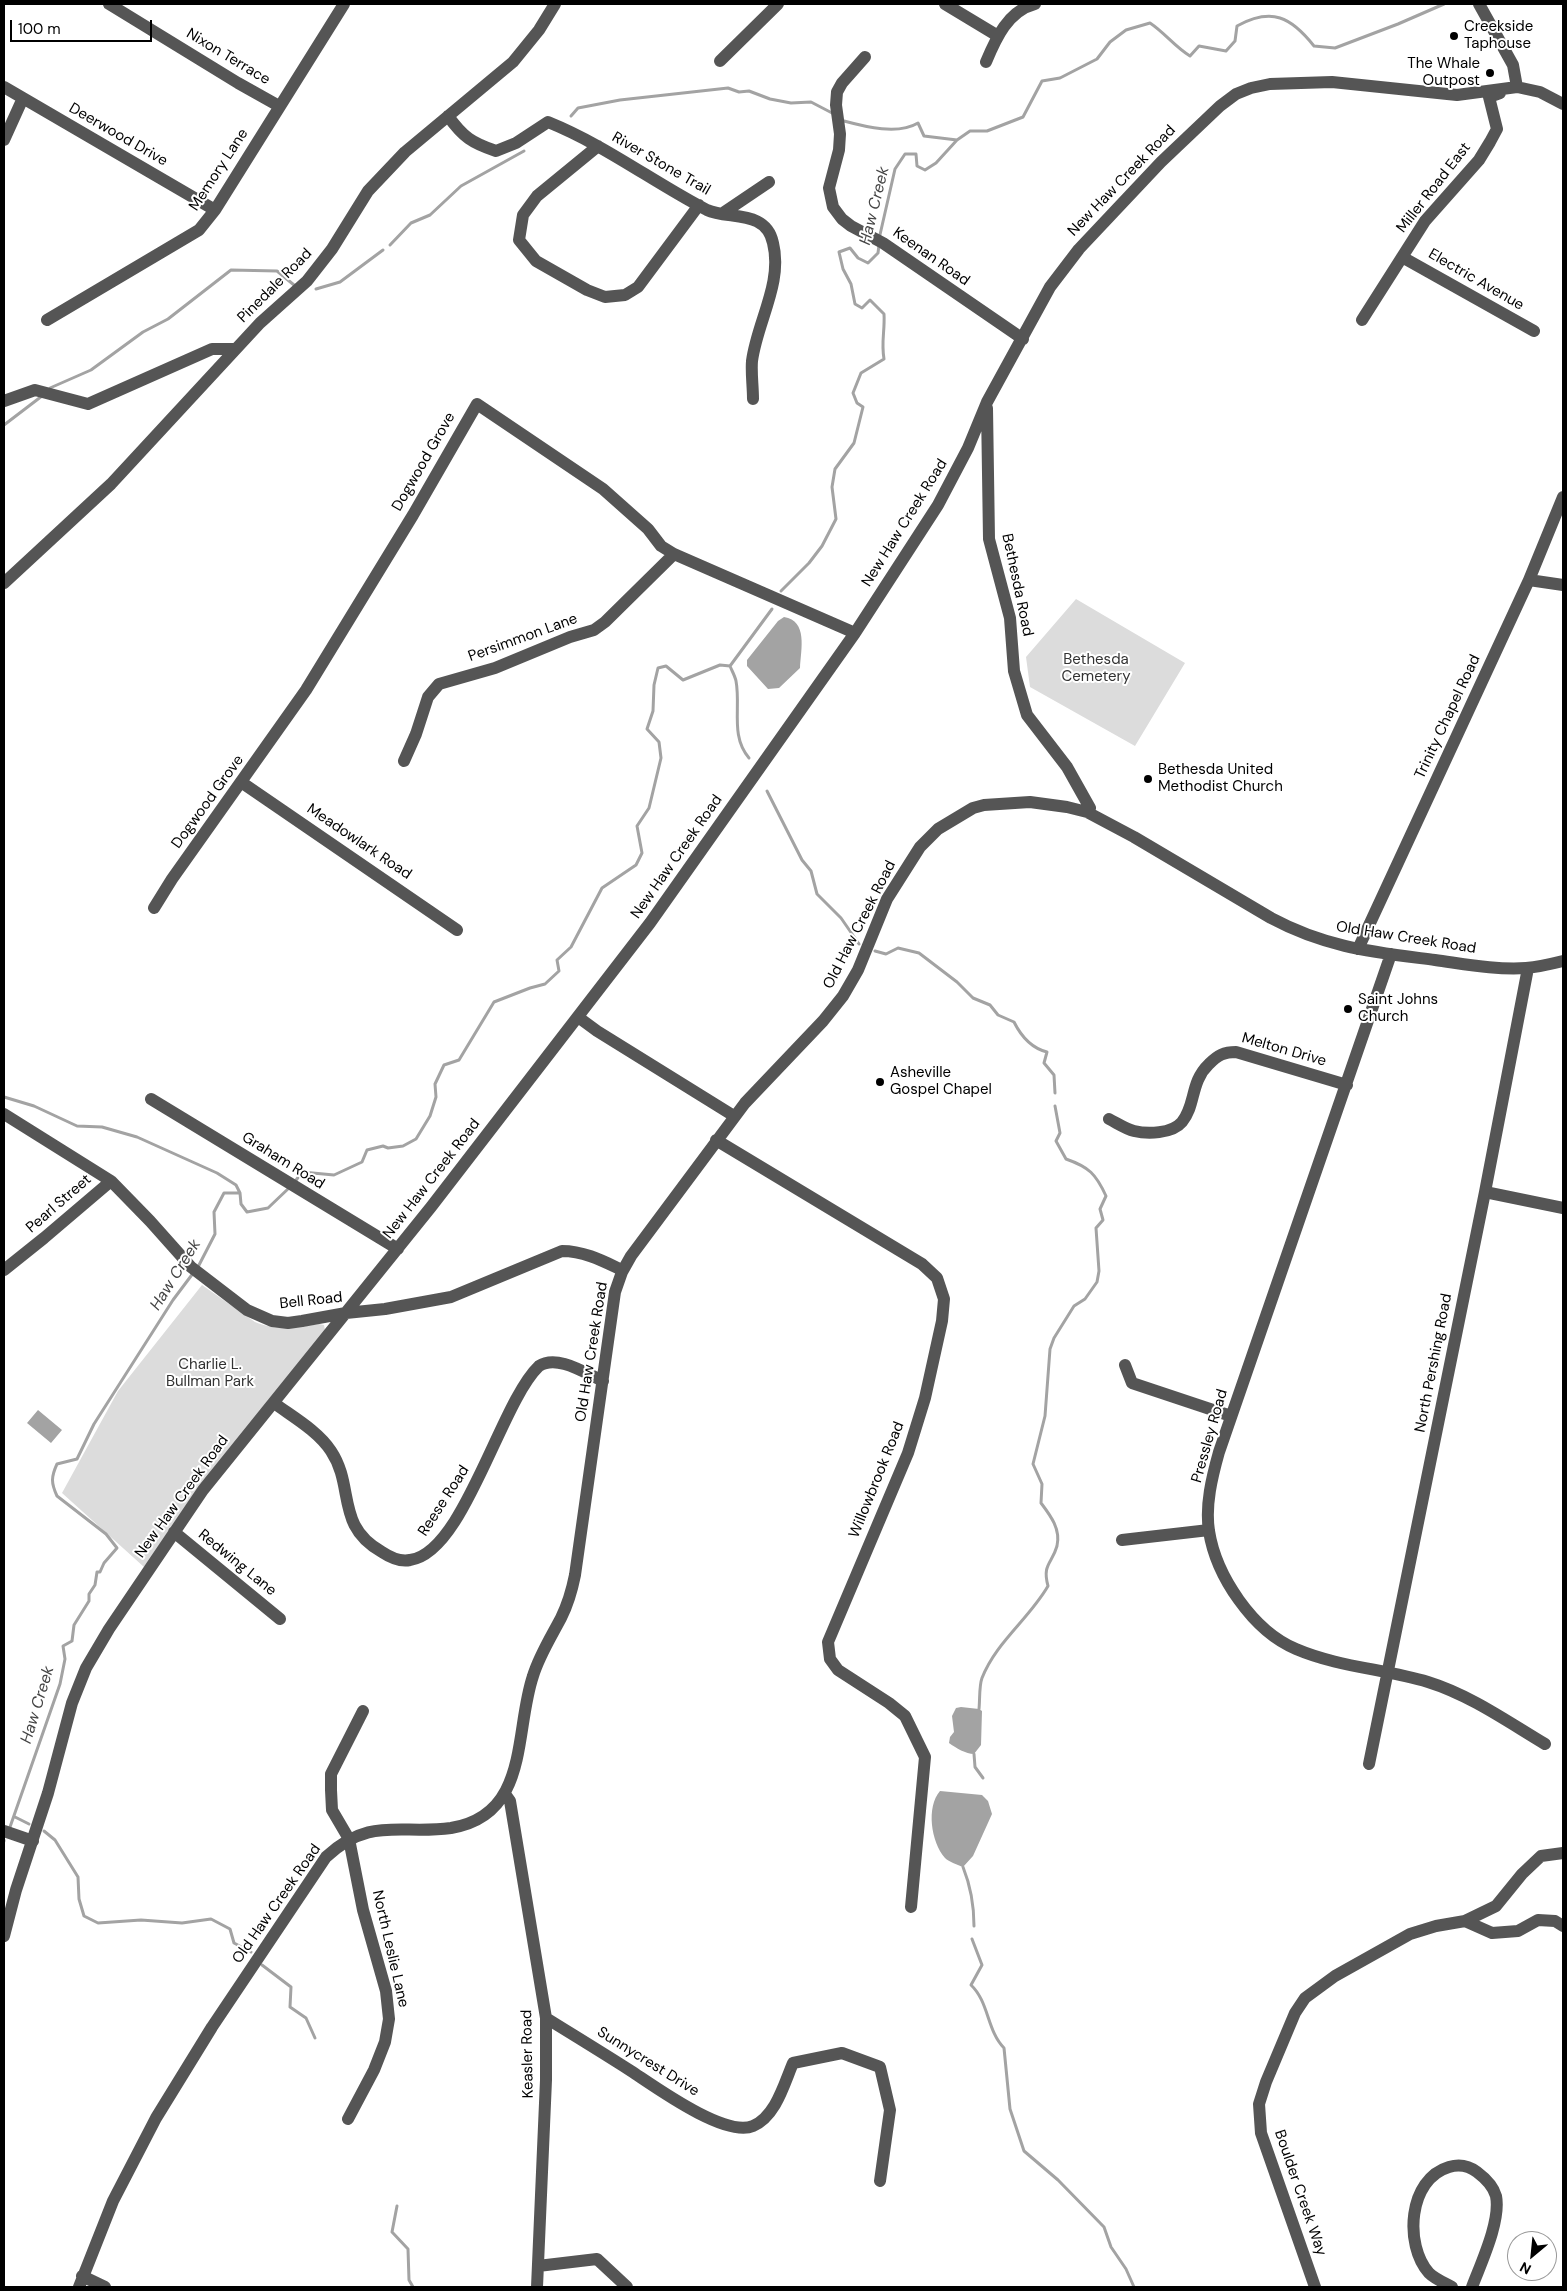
<!DOCTYPE html>
<style>
body{margin:0}
#map{position:relative;width:1567px;height:2291px;overflow:hidden;background:#fff;font-family:"DM Sans",sans-serif}
canvas{display:block}
.frame{position:absolute;inset:0;border:5px solid #000;pointer-events:none}
.north{position:absolute;left:1507px;top:2231px;width:50px;height:50px;box-sizing:border-box;background:#fff;border:1px solid #999;border-radius:50%;rotate:208deg;font-size:14px;font-weight:700;line-height:20px;text-align:center;color:#000}
.north::after{content:'';display:block;margin:auto;width:18px;height:22px;background:#000;clip-path:polygon(50% 0,100% 100%,50% 72%,0 100%)}
.scale{position:absolute;left:10px;top:20px;width:142px;height:22px;box-sizing:border-box;border:2px solid #000;border-top:0;padding-left:6px;font-size:15px;line-height:18px;white-space:nowrap;color:#000;-webkit-text-stroke:4px #fff;paint-order:stroke}
</style>
<div id="map">
<canvas width="1567" height="2291"></canvas>
<div class="frame"></div>
<div class="north">N</div>
<div class="scale">100 m</div>
</div>
<script>
const c = document.querySelector('canvas').getContext('2d');
c.lineJoin = 'round';
function fillPath(path, color) {
  c.fillStyle = color;
  c.fill(path, 'evenodd');
}
function trace(path, color, width, dash) {
  c.strokeStyle = color;
  c.lineWidth = width;
  c.lineCap = dash ? 'butt' : 'round';
  c.setLineDash(dash || []);
  c.stroke(path);
}
function label(font, color, halo, rows, align = 'center') {
  c.font = font + ' "DM Sans",sans-serif';
  c.lineWidth = 4;
  c.setLineDash([]);
  c.textBaseline = 'middle';
  c.strokeStyle = halo;
  c.fillStyle = color;
  for (const [text, x, y, turn = 0] of rows) {
    c.save();
    c.translate(x, y);
    c.rotate((+turn || 0) * Math.PI / 180);
    c.textAlign = isNaN(turn) ? turn : align;
    if (halo) c.strokeText(text, 0, 0);
    c.fillText(text, 0, 0);
    c.restore();
  }
}
fillPath(new Path2D(`
 M1076,599L1185,663L1135,746L1030,687L1026,657Z
 M202,1285L255,1322C277,1331 296,1328 319,1324L324,1325L325,1330L144,1567L62,1493L118,1391Z`), '#dcdcdc');
fillPath(new Path2D(`
 M784,617C808,621 801,649 800,668L779,688L768,689L747,666V660L778,621Z
 M38,1410L62,1430L51,1443L27,1423Z
 M961,1707L979,1709L982,1711L981,1745L974,1754C966,1754 956,1748 949,1743L950,1737L954,1732L952,1716L956,1708Z
 M940,1791L982,1795L988,1801L992,1814L973,1856L963,1867C958,1865 949,1862 945,1858C931,1842 926,1807 940,1791Z`), '#a3a3a3');
trace(new Path2D(`
 M571,116L578,108L620,100L728,88L739,92L749,91L770,99L791,103L811,102L834,114
 M844,121C866,127 898,135 918,123L924,136L957,140
 M879,239L895,169L905,154H916L917,166L925,170L936,163L957,140L970,131H987L1023,117L1042,81L1060,78L1097,59L1110,42L1126,30L1150,23C1165,33 1175,47 1190,56L1199,46L1226,51L1235,41L1237,26C1272,7 1291,17 1314,46L1335,48L1398,24L1444,4
 M390,245L411,223L430,215L461,186L524,151
 M316,289L340,282L383,250
 M50,388L91,370L143,332L168,319L231,270L277,271L294,285
 M4,425L42,396
 M781,591L809,563L822,546L836,519L832,487L835,469L854,443L863,407L857,403L853,393L861,373L884,359C881,342 885,331 884,314L870,300L862,308L855,304L851,284L843,269L839,252L850,248L858,258L868,263L878,253L879,245
 M730,666C732,671 735,676 736,681C741,707 730,736 749,758
 M730,666L772,609
 M767,791L802,860L811,871L817,894L841,918L859,944
 M875,951L886,954L898,948L919,953L957,982L973,998L990,1005L998,1015L1014,1022C1021,1036 1031,1048 1047,1052L1044,1063L1054,1075L1055,1093
 M4,1097L34,1106L77,1126L102,1127L137,1137L217,1173L236,1185L240,1193L241,1204L247,1212L268,1208L290,1187
 M294,1183L302,1172L334,1175L362,1162L367,1150L383,1146L388,1148L403,1146L416,1139L430,1116L436,1097L435,1084L444,1065L459,1060L494,1002L530,988L545,984L559,971L557,960L571,947L602,888L636,865L642,853L637,826L649,808L661,758L659,742L647,729L653,711L654,685L658,668L666,666L683,680L720,665L730,666
 M198,1267L215,1234L214,1212L224,1193H240
 M979,1709C980,1699 979,1686 982,1678C996,1642 1029,1619 1048,1586C1042,1564 1052,1564 1057,1546C1061,1529 1050,1515 1041,1503L1042,1484L1033,1464L1045,1416L1050,1349L1054,1338L1074,1306L1085,1299L1097,1282L1099,1271L1096,1228L1103,1220L1100,1209L1106,1196C1096,1174 1089,1167 1066,1159L1056,1141L1060,1133L1055,1106
 M974,1754L975,1767L983,1778
 M15,1817L29,1824
 M10,1827L60,1684L65,1659L63,1646L72,1641L74,1625L89,1601V1594L95,1585L97,1572H100L104,1563L117,1548L106,1534L57,1496C51,1483 51,1477 57,1464L77,1459L94,1424L173,1300L194,1272
 M44,1831L55,1840L78,1877L79,1899L84,1916L98,1923L141,1920L182,1923L211,1919L230,1929L234,1943L251,1952
 M4,1841V1840
 M963,1867C971,1887 974,1905 974,1926
 M972,1939L982,1965L971,1985C989,2002 987,2031 1004,2048L1010,2109L1024,2151L1058,2180L1104,2227L1111,2247L1126,2269L1134,2287
 M262,1965L291,1987L290,2007L306,2018L315,2038
 M397,2206L392,2232L408,2249L409,2280L413,2287`), '#a3a3a3', 3);
trace(new Path2D(`
 M109,4L238,83L279,106
 M945,4L998,36
 M1479,4L1513,65L1517,87
 M865,57L842,83L837,92L836,105L840,134L839,150L829,188L833,207L842,219L851,226L883,243L1023,339
 M720,61L778,4
 M986,62C996,38 1008,11 1035,4
 M4,87L215,210
 M448,116C463,137 472,143 496,151L516,143L548,122C605,145 653,182 707,210C728,220 766,209 773,243C783,283 757,322 752,361C751,373 753,386 753,399
 M4,140L23,98
 M598,146L537,196L523,215L519,240L536,261L587,290L605,297L625,295L638,287L699,205
 M723,213L769,182
 M1402,257L1534,331
 M47,320L199,230L215,210L344,4
 M1362,320L1425,221L1479,160L1490,142L1497,129L1489,97L1500,93
 M4,401L35,390L88,404L212,349H235
 M987,408L989,539L1010,618L1014,671L1027,715L1067,767L1090,808L1087,812
 M1529,580L1563,585
 M4,583L111,484L260,323L307,281L332,249L368,191L405,152L513,62L539,30L555,4
 M404,761L416,734L428,697L439,684L495,668L570,637L594,630L605,622L674,554
 M241,782L457,930
 M154,908L172,879L306,690L413,515L477,404L603,489L648,529L661,546L674,554L855,633
 M1358,949L1529,580L1563,497
 M1391,954L1219,1452C1212,1477 1205,1505 1209,1531C1216,1576 1253,1631 1296,1649C1338,1667 1385,1669 1428,1682C1470,1695 1508,1722 1545,1744
 M578,1017L597,1031L734,1116
 M151,1099L398,1249
 M4,1114L111,1181L150,1221L191,1267L247,1310L272,1321L288,1323L302,1321L346,1313L385,1309L451,1297L562,1251C584,1251 603,1261 622,1270
 M1109,1119C1117,1123 1126,1129 1134,1131C1147,1134 1172,1134 1182,1122C1196,1105 1190,1082 1209,1064C1218,1055 1224,1052 1236,1052L1347,1085
 M716,1140L922,1264L937,1278L944,1299L942,1321L925,1398L908,1453L828,1642L830,1659L838,1670L889,1703L905,1716L925,1757L911,1907
 M1485,1192L1563,1208
 M4,1270L44,1238L111,1181
 M1125,1365L1132,1383L1231,1416
 M274,1403C293,1417 318,1431 331,1451C355,1487 335,1526 382,1552C391,1558 400,1562 410,1560C464,1553 500,1403 539,1366C557,1354 585,1373 603,1381
 M174,1532L280,1619
 M1122,1540L1209,1530
 M1369,1764L1485,1192L1528,968
 M505,1794L510,1801L546,2018V2080L537,2287
 M4,1831L33,1841
 M1465,1921L1492,1933L1518,1931L1538,1920L1555,1921L1563,1926
 M4,1936L16,1890L48,1793L72,1703L86,1668L109,1629L203,1490L431,1207L650,923L855,633L938,505L968,448L987,402L1050,287L1079,249L1161,162L1220,106L1236,94L1251,88L1270,84L1332,82L1457,95L1517,87L1540,92L1563,104
 M546,2018C575,2036 603,2053 631,2071C654,2086 725,2138 753,2126C776,2116 784,2084 793,2063L842,2053L880,2067L890,2110L880,2181
 M348,2119L374,2070L385,2042L389,2019L386,1991L363,1910L349,1839L332,1810L331,1790V1774L363,1711
 M538,2266L597,2259L627,2287
 M82,2276L105,2287
 M79,2287L113,2201L156,2118L212,2027L326,1857C370,1816 400,1835 451,1828C530,1815 514,1732 533,1676C539,1656 551,1637 561,1618C568,1604 572,1590 575,1575L615,1292L622,1272L631,1256L745,1103L823,1021L843,996L858,970L887,899L920,847L938,829L973,808L984,805L1030,802L1067,807L1087,812L1134,837L1271,918C1327,948 1374,952 1435,960C1465,964 1496,970 1526,968C1538,967 1551,964 1563,961
 M1315,2287L1261,2133L1259,2104L1266,2082L1295,2013L1305,1998L1335,1976L1410,1934L1436,1926L1465,1921L1496,1906L1522,1874L1541,1856L1563,1853
 M1452,2287C1445,2283 1435,2279 1429,2273C1404,2245 1408,2179 1449,2167C1459,2164 1469,2166 1477,2172C1485,2178 1493,2185 1496,2196C1501,2221 1481,2263 1472,2287`), '#555', 12);
for (const [x, y, r, color] of [
 [1454,36,5,"#000"],
 [1490,73,5,"#000"],
 [1148,779,5,"#000"],
 [1348,1009,5,"#000"],
 [880,1082,5,"#000"]
]) {
  const dot = new Path2D();
  dot.arc(x, y, r, 0, 2 * Math.PI);
  c.fillStyle = color;
  c.fill(dot);
  trace(dot, '#fff', 2);
}
label('15px', '#000', '#fff', [
 ["Creekside",1464,27],
 ["Taphouse",1464,44],
 ["The Whale",1480,64,"right"],
 ["Outpost",1480,81,"right"],
 ["Bethesda United",1158,770],
 ["Methodist Church",1158,787],
 ["Saint Johns",1358,1000],
 ["Church",1358,1017],
 ["Asheville",890,1073],
 ["Gospel Chapel",890,1090]
], 'left');
label('15px', '#000', '#fff', [
 ["Nixon Terrace",228,57,31],
 ["Deerwood Drive",118,135,30],
 ["River Stone Trail",661,164,30],
 ["Memory Lane",219,170,-57],
 ["New Haw Creek Road",1122,181,-46],
 ["Miller Road East",1434,188,-52],
 ["Keenan Road",931,257,35],
 ["Electric Avenue",1476,280,30],
 ["Pinedale Road",275,286,-45],
 ["Dogwood Grove",424,462,-60],
 ["New Haw Creek Road",905,523,-58],
 ["Bethesda Road",1017,585,78],
 ["Persimmon Lane",523,638,-20],
 ["Trinity Chapel Road",1448,717,-65],
 ["Dogwood Grove",208,802,-54],
 ["Meadowlark Road",359,842,34],
 ["New Haw Creek Road",677,857,-55],
 ["Old Haw Creek Road",860,925,-63],
 ["Old Haw Creek Road",1406,938,9],
 ["Melton Drive",1284,1050,16],
 ["Graham Road",283,1161,32],
 ["New Haw Creek Road",432,1179,-52],
 ["Pearl Street",59,1204,-41],
 ["Bell Road",311,1301,-6],
 ["Old Haw Creek Road",592,1352,-81],
 ["North Pershing Road",1434,1363,-79],
 ["Pressley Road",1210,1436,-74],
 ["Willowbrook Road",877,1480,-68],
 ["New Haw Creek Road",182,1497,-54],
 ["Reese Road",444,1501,-57],
 ["Redwing Lane",237,1563,39],
 ["Old Haw Creek Road",277,1904,-55],
 ["North Leslie Lane",390,1949,77],
 ["Keasler Road",528,2054,-91],
 ["Sunnycrest Drive",648,2062,32],
 ["Boulder Creek Way",1300,2193,71]
]);
label('15px', '#333', '#fff', [
 ["Bethesda",1096,660],
 ["Cemetery",1096,677],
 ["Charlie L.",210,1365],
 ["Bullman Park",210,1382]
]);
label('italic 16px', '#444', '#fff', [
 ["Haw Creek",875,206,-76],
 ["Haw Creek",176,1275,-58],
 ["Haw Creek",38,1705,-73]
]);
</script>
